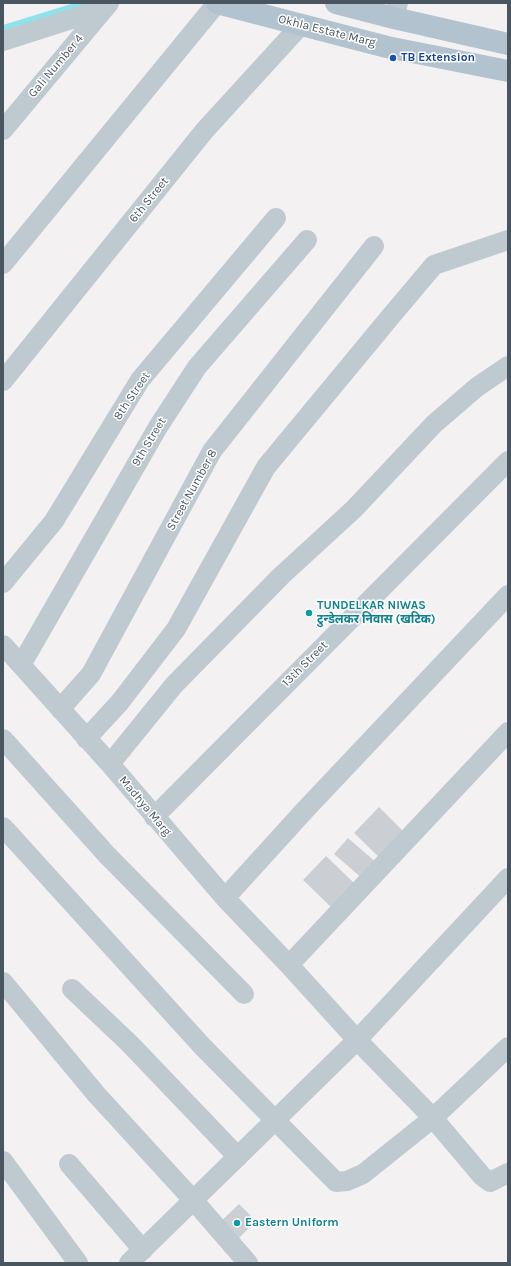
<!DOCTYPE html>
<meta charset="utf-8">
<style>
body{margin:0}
#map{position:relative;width:511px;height:1266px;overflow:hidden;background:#f4f1f2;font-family:Karla,sans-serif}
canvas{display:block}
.frame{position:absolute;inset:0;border:4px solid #49565f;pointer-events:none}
</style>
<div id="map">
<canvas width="511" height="1266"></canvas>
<div class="frame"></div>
</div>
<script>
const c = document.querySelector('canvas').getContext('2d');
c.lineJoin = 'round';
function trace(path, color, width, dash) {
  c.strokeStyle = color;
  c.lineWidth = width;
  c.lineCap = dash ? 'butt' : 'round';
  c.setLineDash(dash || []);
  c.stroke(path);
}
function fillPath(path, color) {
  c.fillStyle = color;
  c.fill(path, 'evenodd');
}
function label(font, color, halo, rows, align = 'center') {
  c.font = font + ' Karla,"Noto Sans Devanagari",sans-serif';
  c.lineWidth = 3;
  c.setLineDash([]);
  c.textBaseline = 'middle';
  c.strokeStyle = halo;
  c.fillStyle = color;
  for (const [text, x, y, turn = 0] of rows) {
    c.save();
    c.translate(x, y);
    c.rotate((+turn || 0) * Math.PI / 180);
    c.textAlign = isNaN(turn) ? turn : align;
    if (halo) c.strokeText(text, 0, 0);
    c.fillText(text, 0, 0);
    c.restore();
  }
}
trace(new Path2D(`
 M3,28L84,3`), '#8fe1ec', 5.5);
fillPath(new Path2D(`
 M379,807L405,833L381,859L354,833Z
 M348,838L377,863L363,879L334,854Z
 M326,856L355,884L331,907L303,880Z
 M239,1204L256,1221L235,1242L218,1224Z`), '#cbcfd3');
trace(new Path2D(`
 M394,18L398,3
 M3,41L103,9
 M3,130L109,3
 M3,264L217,3
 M3,381L205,130L301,25
 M3,583L54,521L140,380L276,218
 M3,645L110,764L225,898L289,965L357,1040L433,1118L482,1176L490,1182L508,1173
 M21,665L158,427L197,367L307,240
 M60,709L91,674L212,451L374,246
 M3,739L107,855L244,994
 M86,739L120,702L176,629L266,467L391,316L434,265L508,240
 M110,764L174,685L281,576L354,509L434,424L477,387L508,366
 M154,817L508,461
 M3,827L202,1046L336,1182L347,1181L363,1174L433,1118L508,1047
 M225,898L305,810L508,595
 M289,965L508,732
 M3,982L96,1094L194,1201L248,1263
 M72,989L130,1044L238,1157
 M3,1161L78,1263
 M69,1164L143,1250
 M129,1263L357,1040L508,878`), '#bfcad0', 20);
trace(new Path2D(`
 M217,3L387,47L508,71
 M336,3L394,18L508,44`), '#b2c3cf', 22);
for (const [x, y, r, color] of [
 [393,58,4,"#1a4fb4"],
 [309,613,4,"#0f9aa8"],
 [237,1223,4,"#0f9aa8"]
]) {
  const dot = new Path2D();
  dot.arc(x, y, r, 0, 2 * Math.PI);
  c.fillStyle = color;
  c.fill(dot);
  trace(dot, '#fff', 1.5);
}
label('12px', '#49565f', '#fff', [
 ["Okhla Estate Marg",327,31,14],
 ["Gali Number 4",56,66,-50],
 ["6th Street",149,200,-51],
 ["8th Street",132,396,-56],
 ["9th Street",149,442,-59],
 ["Street Number 8",192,490,-61],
 ["13th Street",305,664,-45],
 ["Madhya Marg",145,806,50]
]);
label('bold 12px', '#164399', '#fff', [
 ["TB Extension",401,58]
], 'left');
label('bold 12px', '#0d838f', '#fff', [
 ["TUNDELKAR NIWAS",317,606],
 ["टुन्डेलकर निवास (खटिक)",317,620],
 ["Eastern Uniform",245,1223]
], 'left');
</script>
